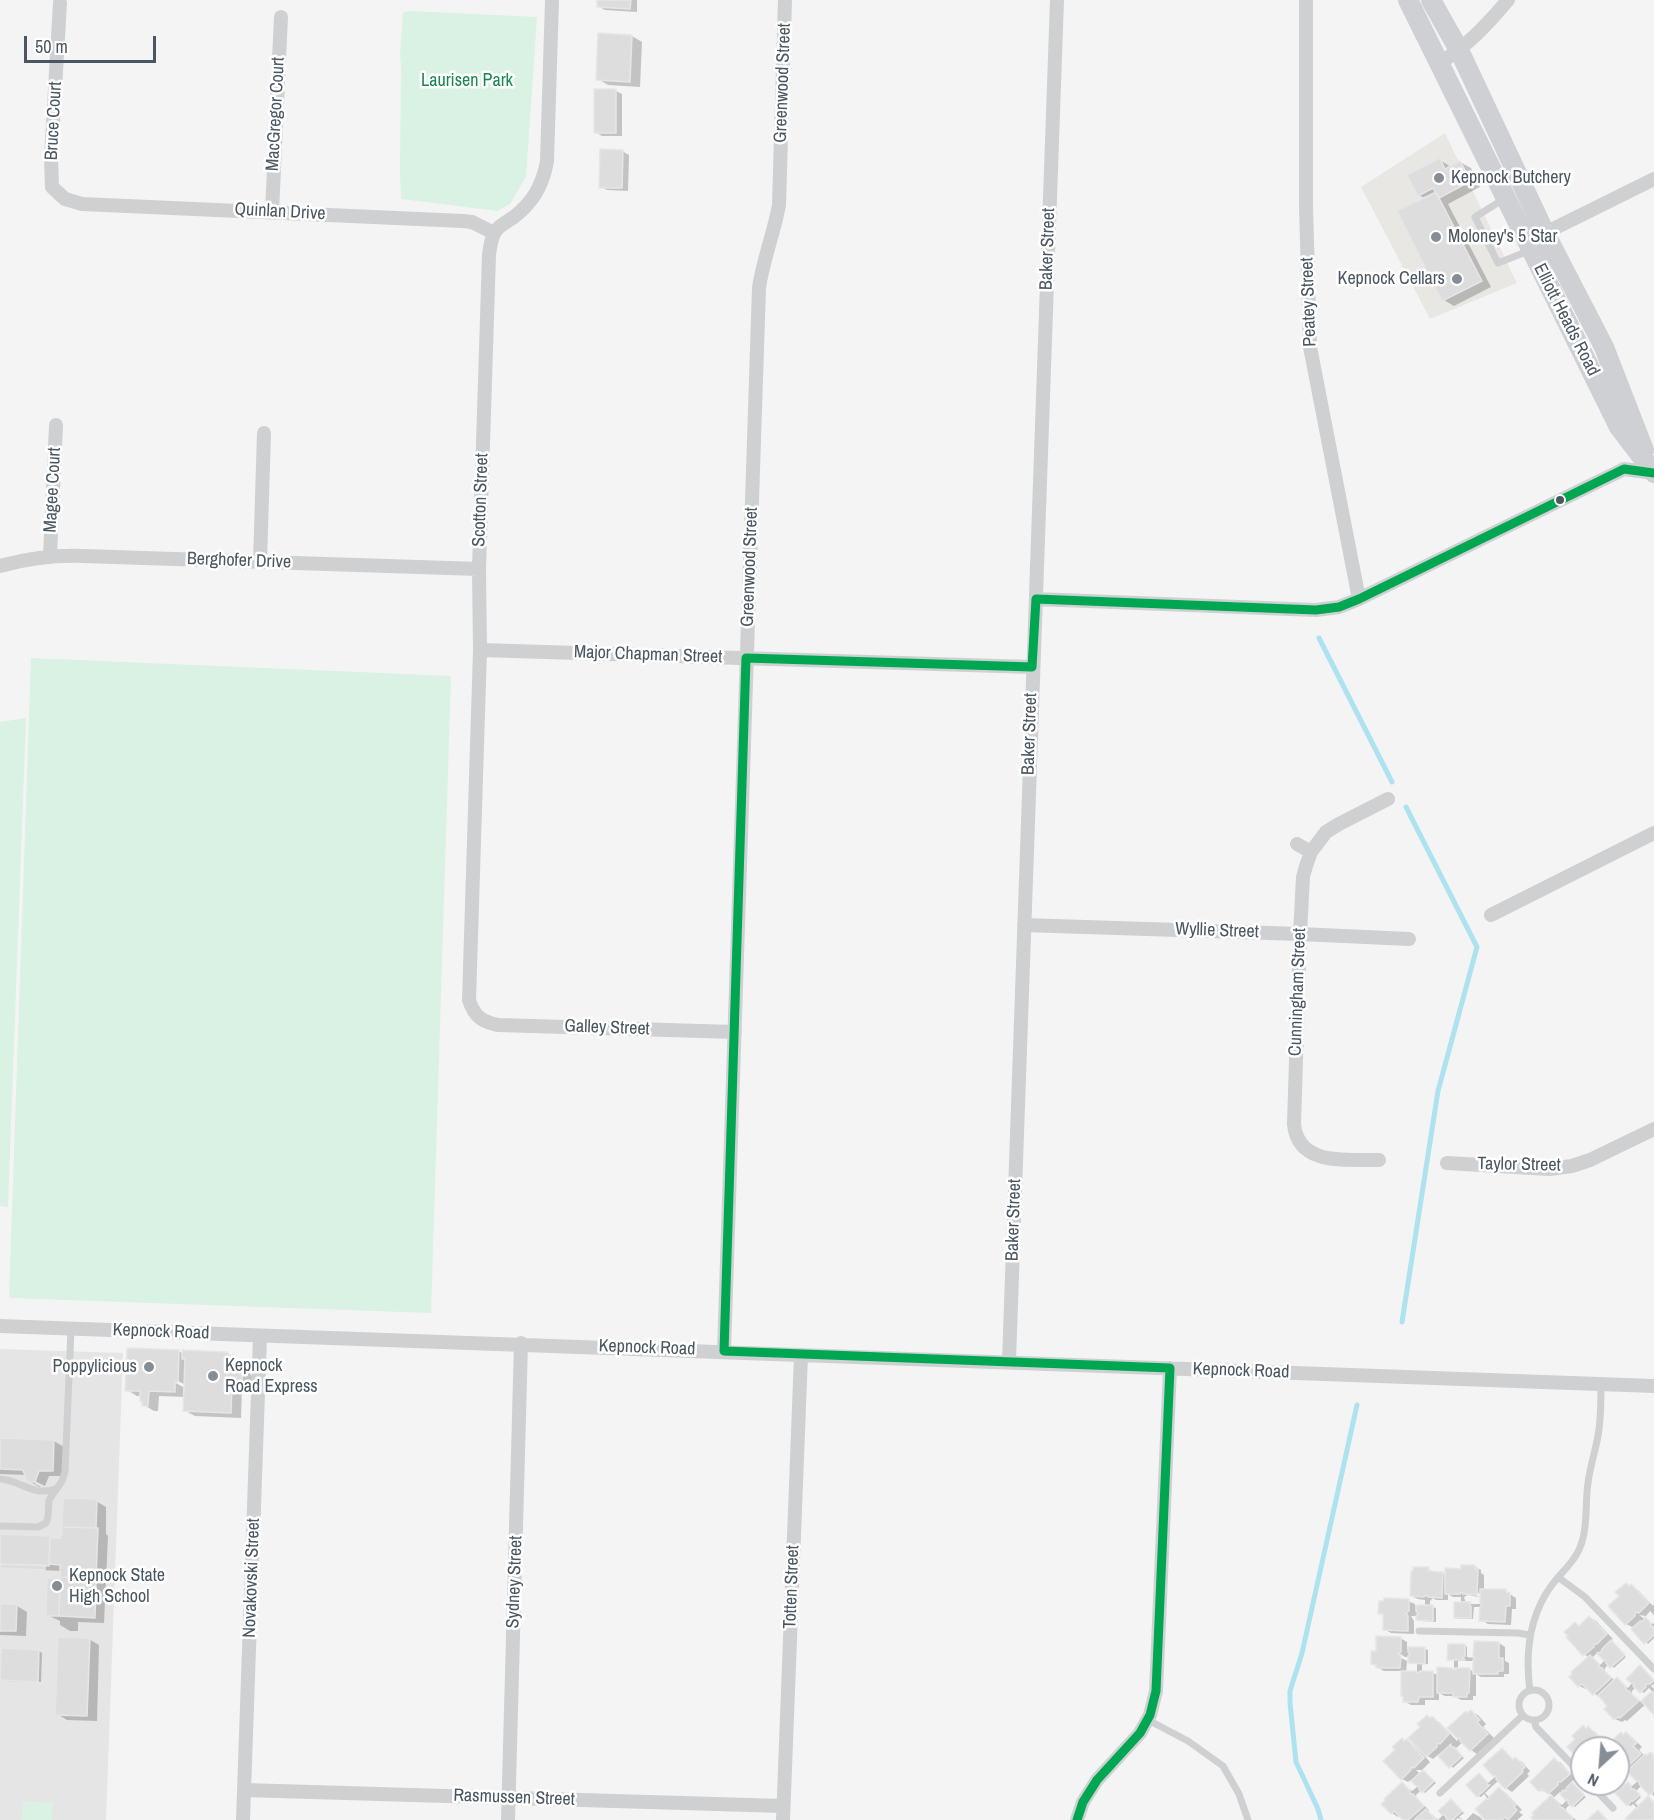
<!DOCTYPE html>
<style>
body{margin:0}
#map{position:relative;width:1654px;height:1820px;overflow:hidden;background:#f4f4f4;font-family:"Archivo Narrow",sans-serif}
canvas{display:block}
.north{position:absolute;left:1570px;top:1736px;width:60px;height:60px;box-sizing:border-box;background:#fff;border:2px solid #b7bbc0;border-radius:50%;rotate:206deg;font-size:16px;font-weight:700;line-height:24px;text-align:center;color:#4a5661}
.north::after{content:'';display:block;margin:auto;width:21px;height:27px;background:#868d94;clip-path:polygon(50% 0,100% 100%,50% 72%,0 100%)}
.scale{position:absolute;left:24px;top:36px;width:132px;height:27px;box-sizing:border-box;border:3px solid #4a5661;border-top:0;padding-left:8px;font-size:18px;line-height:21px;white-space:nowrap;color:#4a5661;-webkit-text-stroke:4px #fff;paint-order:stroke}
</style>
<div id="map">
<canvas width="1654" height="1820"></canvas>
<div class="north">N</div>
<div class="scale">50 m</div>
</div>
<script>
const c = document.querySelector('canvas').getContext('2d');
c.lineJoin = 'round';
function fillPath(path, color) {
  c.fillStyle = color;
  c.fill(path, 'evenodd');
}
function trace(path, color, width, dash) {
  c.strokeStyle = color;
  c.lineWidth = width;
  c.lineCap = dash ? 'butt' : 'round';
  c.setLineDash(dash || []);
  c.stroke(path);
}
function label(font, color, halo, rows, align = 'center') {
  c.font = font + ' "Archivo Narrow",sans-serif';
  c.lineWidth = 5;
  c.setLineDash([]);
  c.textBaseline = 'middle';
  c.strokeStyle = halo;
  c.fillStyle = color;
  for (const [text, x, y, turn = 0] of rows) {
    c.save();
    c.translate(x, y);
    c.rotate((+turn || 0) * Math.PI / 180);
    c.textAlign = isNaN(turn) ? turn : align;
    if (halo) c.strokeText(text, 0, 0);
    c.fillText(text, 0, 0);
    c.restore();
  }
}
fillPath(new Path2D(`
 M1445,133L1517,283L1430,319L1361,187Z`), '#e8e7e3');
fillPath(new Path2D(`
 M0,1349L123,1353L106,1820H0Z`), '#e6e5e6');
fillPath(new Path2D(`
 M410,11L537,17L526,177L510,204L497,211L401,199L400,174L401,65L400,55L403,12Z
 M31,658L451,676L431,1313L9,1298Z
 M26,718L8,1207L0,1206V722Z
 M23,1801L53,1803L52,1820H22Z`), '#d9f2e3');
fillPath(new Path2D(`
 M599,0H637V12L605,10L598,6Z
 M632,36L642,42L640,87L608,85L598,79Z
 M616,91L622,94V136H602L595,132Z
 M622,151L629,155L628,191L607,190L601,187Z
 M1440,160L1451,167L1460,162L1471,168L1480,187L1448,204L1491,287L1454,306L1444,300L1426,199L1419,195Z
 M178,1351L184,1354H227L237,1360L252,1376V1388H242L241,1418L195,1416L184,1410L185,1397L159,1396L158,1411H154L144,1405L141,1396H137L127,1390ZM172,1377L185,1385V1388L170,1380Z
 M0,1439L54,1441L64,1447L63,1476H49L45,1486L35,1481V1484L41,1487H39L29,1481L26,1475L0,1474Z
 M96,1501L106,1507V1534L108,1536L104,1623L78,1622V1631H70L60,1625V1621L47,1615L61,1580L62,1571L0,1568V1536L62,1540Z
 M1474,1566L1481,1570V1573L1484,1575V1590L1505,1591L1516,1598V1609H1512L1511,1625L1488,1624L1481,1620V1607H1474L1473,1619H1458L1455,1617L1461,1604V1597H1453L1448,1594V1600H1436L1433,1598L1430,1601V1606L1436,1608V1622L1420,1621L1417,1620V1616H1411L1414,1621V1634L1391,1633L1384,1629L1385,1616L1380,1613L1408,1601L1415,1604V1606H1425V1600L1418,1599L1411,1596L1428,1569L1435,1573H1442L1447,1575ZM1472,1589L1482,1595V1604H1466L1464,1597L1468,1595L1479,1597L1470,1592Z
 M1626,1584L1638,1590L1653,1606L1654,1604V1615L1650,1611L1646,1616L1639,1615L1652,1624L1654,1623V1638L1648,1644L1634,1628L1626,1624L1621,1596Z
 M0,1605L17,1606L27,1612L26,1636L0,1635Z
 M1589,1617L1596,1621L1613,1639L1610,1641L1626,1657L1614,1668L1609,1664L1605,1668V1671L1615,1681L1617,1679L1628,1688L1643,1669L1654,1680V1684L1651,1686L1654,1689V1713L1646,1704L1627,1721L1625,1720L1622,1722L1615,1719L1610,1706L1600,1698L1588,1688L1586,1689L1579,1686L1589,1658L1568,1638ZM1598,1652L1605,1660L1600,1665L1592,1658ZM1636,1687L1644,1693L1649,1688L1653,1692L1641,1702L1632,1694V1691Z
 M1400,1638L1407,1642V1649H1425L1428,1650V1664H1422V1673H1433L1439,1676V1669H1456L1454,1667V1660L1449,1659L1465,1645L1467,1647V1657L1475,1658L1499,1643L1505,1647V1661L1509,1663V1674H1504V1677H1481L1476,1674V1696H1473V1700H1461L1454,1696H1445L1439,1693V1700H1425V1705H1411L1404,1701V1697L1402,1695V1671H1384L1372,1664ZM1399,1653L1405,1657H1409V1662L1412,1664H1417V1673H1406L1407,1661L1397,1656ZM1458,1661H1475L1474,1672L1469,1669H1458Z
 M89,1639L99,1645L97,1721L67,1720L57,1714Z
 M39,1651L42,1653L41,1682L4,1681L2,1680Z
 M1471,1712L1478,1715L1486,1724L1483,1727L1494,1738L1477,1754L1471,1750L1463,1742L1455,1749L1464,1758L1453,1768L1439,1754L1433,1759L1422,1753L1430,1762L1422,1770H1416L1420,1774L1424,1771L1436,1783L1425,1793L1421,1790L1416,1795V1798L1429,1810L1428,1811L1438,1820L1454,1803L1464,1813L1459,1817L1463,1820L1458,1818L1456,1820L1448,1818L1446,1820H1405L1400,1815L1398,1817L1392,1813L1402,1784L1412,1791L1418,1786L1411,1780L1408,1782L1402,1779L1397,1750L1402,1739L1417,1747L1432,1718L1439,1722L1457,1741L1459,1738L1449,1728Z
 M1588,1728L1595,1732L1608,1746L1627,1734L1633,1738L1642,1747L1639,1750L1645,1756L1651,1754L1654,1756V1796L1642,1785L1636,1791L1641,1797L1635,1803L1639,1807L1648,1798L1654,1802V1820L1627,1819L1638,1809L1633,1804L1631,1806L1628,1805L1618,1793L1631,1785L1632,1786L1638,1781L1629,1771L1630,1770L1620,1761L1618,1763V1748H1582V1761L1569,1747Z
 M1502,1750L1514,1760L1516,1759L1522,1762L1530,1771L1527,1774L1529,1776L1512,1792L1506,1788L1499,1780L1485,1793L1490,1798L1499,1789L1506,1793L1522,1810L1519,1812L1523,1815L1517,1820H1488V1799L1484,1794L1481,1797L1478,1796L1481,1777L1488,1783L1497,1775Z
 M1555,1760L1561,1763L1575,1779L1570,1783L1586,1797L1575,1807L1571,1804L1566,1808V1811L1576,1820H1535L1536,1815L1534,1813L1553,1795L1540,1790ZM1560,1792L1567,1800L1562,1805L1553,1798Z
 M1473,1813L1480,1817L1483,1820H1466Z`), '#0003');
trace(new Path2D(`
 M1319,638L1392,782
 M1402,1322L1438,1091L1477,947L1406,807
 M1321,1820L1318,1809L1296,1762L1290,1703V1691L1302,1653L1357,1405`), '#aee2f0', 5);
const building = new Path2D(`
 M597,0H631L630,9L597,7Z
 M598,33L632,35L630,82L596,80Z
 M594,89H616V133H594Z
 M600,149L623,150L622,188H599Z
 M1440,158L1445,169L1460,161L1471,181L1439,198L1433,188L1418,196L1407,175Z
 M1436,192L1482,281L1442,301L1397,211Z
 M127,1348L179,1350L178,1382H175V1392L149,1391L148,1406H142V1402L140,1401V1391H125Z
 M182,1350L227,1352L242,1368V1383H232L231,1413L183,1411L185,1359H182Z
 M0,1438L54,1440L53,1471H39L35,1482H27L23,1470L0,1469Z
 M63,1498L97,1499L96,1528L62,1527Z
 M62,1527L98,1528L96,1579L60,1577V1565L49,1564L50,1538H61Z
 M0,1534L50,1536L49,1566L0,1564Z
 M0,1564L45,1565V1570L0,1568Z
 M1461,1565H1475V1569H1478L1477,1595L1463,1594L1462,1592L1460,1594H1445V1568L1461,1569Z
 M1413,1567H1429L1428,1571L1443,1572L1442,1598L1428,1597L1426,1595L1424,1597L1410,1596L1411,1571H1413Z
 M60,1577L96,1579L95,1618L59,1616Z
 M47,1578L60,1579L59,1616H46Z
 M1626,1583L1629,1586L1631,1584L1649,1603L1639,1613L1635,1612V1616L1625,1625L1608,1606L1619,1596L1615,1592Z
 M1480,1589H1506V1592L1510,1593V1606H1506L1505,1622L1479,1621L1480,1607L1482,1605L1480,1603Z
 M1384,1598L1409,1599V1611L1406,1613L1408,1616V1631L1383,1630V1614H1378L1379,1601H1384Z
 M1454,1602H1471L1469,1604L1471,1606V1618H1454Z
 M0,1604H17L16,1631H0Z
 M1416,1605H1433V1621L1416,1620V1616L1418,1614L1416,1611Z
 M1589,1616L1607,1634L1597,1644H1594V1647L1583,1656L1566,1637L1568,1636L1564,1632L1575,1622L1579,1626Z
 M1645,1617L1651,1623V1626L1654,1627V1635L1644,1644L1631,1629L1640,1621H1643Z
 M1376,1636L1401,1637V1652L1398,1654L1401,1656L1400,1668H1376V1665L1371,1664V1651H1376Z
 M58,1637L90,1638L87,1716L55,1715Z
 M1611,1640L1625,1655L1610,1668L1606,1663V1661L1603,1660L1597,1653L1601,1652L1602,1649Z
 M1474,1641L1499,1642V1658H1503V1671H1498V1674H1473V1660L1475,1658L1473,1656Z
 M1448,1644H1465V1656L1463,1658L1465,1660H1447Z
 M1408,1647H1425V1664L1408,1663V1656L1410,1654L1408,1652Z
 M1,1648L39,1650L38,1682L0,1680Z
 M1590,1655L1599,1664V1667L1602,1668L1611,1678L1593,1695L1582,1684L1578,1687L1569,1677L1572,1674L1571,1672Z
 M1640,1665L1654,1680L1650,1684H1646V1687L1640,1693L1633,1686L1634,1683H1631L1626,1679Z
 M1437,1667L1452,1668L1454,1670L1456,1668H1470L1469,1693H1467V1697H1453V1693H1437Z
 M1401,1671H1416L1418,1673L1420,1671H1433V1697H1419L1418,1702H1403V1696H1401Z
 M1617,1677L1626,1687V1690L1629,1691L1639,1701L1620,1718L1618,1717L1614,1720L1604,1709L1607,1706L1598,1695Z
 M1651,1692H1654V1715L1641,1701Z
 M1471,1710L1480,1720L1477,1722L1488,1734L1470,1751L1460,1741V1738H1457L1447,1728L1466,1711L1468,1713Z
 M1427,1715L1430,1718L1432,1716L1449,1734L1440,1744L1437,1743V1747L1426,1757L1408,1738L1420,1727L1417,1724Z
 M1583,1725L1586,1729L1588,1726L1603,1742L1597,1748H1582V1763L1567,1747L1575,1739L1572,1736Z
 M1621,1732L1623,1735L1626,1732L1637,1743L1633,1746L1641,1754L1625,1769L1618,1762V1748L1605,1747Z
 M1402,1738L1404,1741L1407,1739L1424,1758L1414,1768L1411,1767V1770L1401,1780L1383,1761L1395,1750L1392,1747Z
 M1451,1744V1747H1454L1462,1756L1449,1768L1438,1756Z
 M1502,1748L1513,1760L1515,1757L1525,1767L1522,1770L1523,1772L1505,1789L1496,1779V1776H1493L1483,1765Z
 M1651,1752L1654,1756V1791L1649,1795L1639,1784V1781H1636L1627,1771L1645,1754L1647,1755Z
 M1554,1758L1570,1774L1561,1782H1558V1785L1548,1794L1542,1789L1539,1792L1530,1782Z
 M1423,1770L1434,1781L1422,1793L1419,1789L1418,1786H1416L1411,1781Z
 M1479,1773L1487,1782V1785H1490L1477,1797L1466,1785Z
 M1402,1782L1410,1791V1794H1413L1424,1806L1408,1820H1403L1394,1811L1391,1814L1381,1804L1385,1801L1384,1799Z
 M1572,1782L1584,1795L1572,1807L1568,1803V1800H1565L1560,1794L1563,1790L1566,1791V1788Z
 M1628,1782L1631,1785V1789H1634L1640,1795L1633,1801H1631L1627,1806L1615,1793Z
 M1499,1787L1516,1805L1514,1807L1517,1810L1508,1820L1505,1817L1502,1820H1485L1475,1809L1486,1799H1489V1797Z
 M1551,1795L1560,1805V1807L1563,1808L1573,1818L1571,1820H1533L1531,1817L1534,1815L1532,1813Z
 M1648,1796L1654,1803V1820H1626L1625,1819L1636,1808L1638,1809V1806Z
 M1451,1799L1462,1811L1452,1820H1447L1445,1815H1442L1438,1811Z
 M1426,1809L1436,1820H1414Z
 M1598,1810L1607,1820H1587Z`);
fillPath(building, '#ddddde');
trace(building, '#e5e6e7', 1.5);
trace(new Path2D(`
 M1504,199L1475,217L1498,263L1531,250
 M0,1479C21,1480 32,1497 55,1489
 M0,1526L38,1527L46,1523L48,1517L49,1500L62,1481L65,1472L71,1329
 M1558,1577L1585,1597L1654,1669
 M1419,1631L1518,1633L1530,1635
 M1519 1705a15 15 0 1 1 30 0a15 15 0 1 1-30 0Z
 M1530,1691C1525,1654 1529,1617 1551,1586C1562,1571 1577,1560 1582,1542C1588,1523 1585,1502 1588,1483C1590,1465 1597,1447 1599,1429C1601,1414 1601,1399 1601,1384
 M1148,1720L1188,1741L1223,1766L1239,1794L1248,1820
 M1534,1720L1536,1727L1582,1775
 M1590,1784L1613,1808
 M1440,1793L1523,1715`), '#ced0d2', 7);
trace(new Path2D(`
 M552,0L547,161C543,185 533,202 514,217C507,222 499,225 495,232C491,238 490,247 489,255L479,569L480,650L469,1000C474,1016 482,1022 498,1025L735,1032
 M1306,0V206L1310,347L1359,599
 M60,3L51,157L52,187L65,199L82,204L463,221L472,222L494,233
 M1440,63C1469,44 1486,26 1508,0
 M272,212L281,17
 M1545,233L1654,179
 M50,555L56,425
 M260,562L264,433
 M0,566C29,558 53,555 83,556L479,569
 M1036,599L1316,610L1339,607L1359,599L1624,469L1654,473
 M480,650L1032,667
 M1297,844L1311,852
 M1491,915L1654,833
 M1024,925L1300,934L1409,939
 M1379,1160C1348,1159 1298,1167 1294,1124L1300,934L1303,877L1306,866L1311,852L1326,832L1339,824L1388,799
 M1447,1163L1549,1169L1572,1166L1590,1160L1654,1129
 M0,1326L1654,1386
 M724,1351L759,288C763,260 774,233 779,205L785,0
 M1009,1361L1057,0
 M244,1790L783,1806
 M243,1820L260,1336
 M508,1820L521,1343
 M783,1820L801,1355
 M1077,1820L1083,1802L1097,1780L1140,1733L1150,1715L1156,1691L1170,1368`), '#ced0d2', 14);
trace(new Path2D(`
 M1408,0L1619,427L1654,473
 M1431,0L1459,50L1545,233L1604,347L1644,450`), '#ced0d4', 20);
trace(new Path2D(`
 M1077,1820L1083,1802L1097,1780L1140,1733L1150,1715L1156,1691L1170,1368L724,1351L746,658L1032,667L1036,599L1316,610L1339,607L1359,599L1624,469L1654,473`), '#00a651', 9);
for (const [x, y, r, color] of [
 [1439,178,6,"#868d94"],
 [1436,237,6,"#868d94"],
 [1457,279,6,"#868d94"],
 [1560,500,5,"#4a5661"],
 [149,1367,6,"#868d94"],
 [213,1376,6,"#868d94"],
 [57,1586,6,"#868d94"]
]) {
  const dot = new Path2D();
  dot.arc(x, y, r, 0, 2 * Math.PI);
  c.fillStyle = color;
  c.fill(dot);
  trace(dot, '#fff', 2);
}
label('18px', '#17864f', '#fff', [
 ["Laurisen Park",467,81]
]);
label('18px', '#4a5661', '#fff', [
 ["Greenwood Street",783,83,-88],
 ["MacGregor Court",276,114,-87],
 ["Bruce Court",54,121,-87],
 ["Quinlan Drive",280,212,3],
 ["Baker Street",1048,249,-88],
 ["Peatey Street",1309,302,-92],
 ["Elliott Heads Road",1566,320,63],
 ["Magee Court",53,490,-87],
 ["Scotton Street",481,500,-88],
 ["Berghofer Drive",239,561,2],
 ["Greenwood Street",750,567,-88],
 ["Major Chapman Street",648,655,2],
 ["Baker Street",1030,734,-88],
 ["Wyllie Street",1217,931,2],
 ["Cunningham Street",1298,992,-88],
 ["Galley Street",607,1028,2],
 ["Taylor Street",1519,1165,1],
 ["Baker Street",1014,1220,-88],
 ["Kepnock Road",161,1332,2],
 ["Kepnock Road",647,1348,2],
 ["Kepnock Road",1241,1371,2],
 ["Novakovski Street",252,1578,-88],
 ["Sydney Street",515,1582,-88],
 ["Totten Street",792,1587,-88],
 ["Rasmussen Street",514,1798,2]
]);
label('18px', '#4a5661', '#fff', [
 ["Kepnock Butchery",1451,178],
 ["Moloney's 5 Star",1448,237],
 ["Kepnock Cellars",1445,279,"right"],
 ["Kepnock",225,1366],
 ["Road Express",225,1387],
 ["Poppylicious",137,1367,"right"],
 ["Kepnock State",69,1576],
 ["High School",69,1597]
], 'left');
</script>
